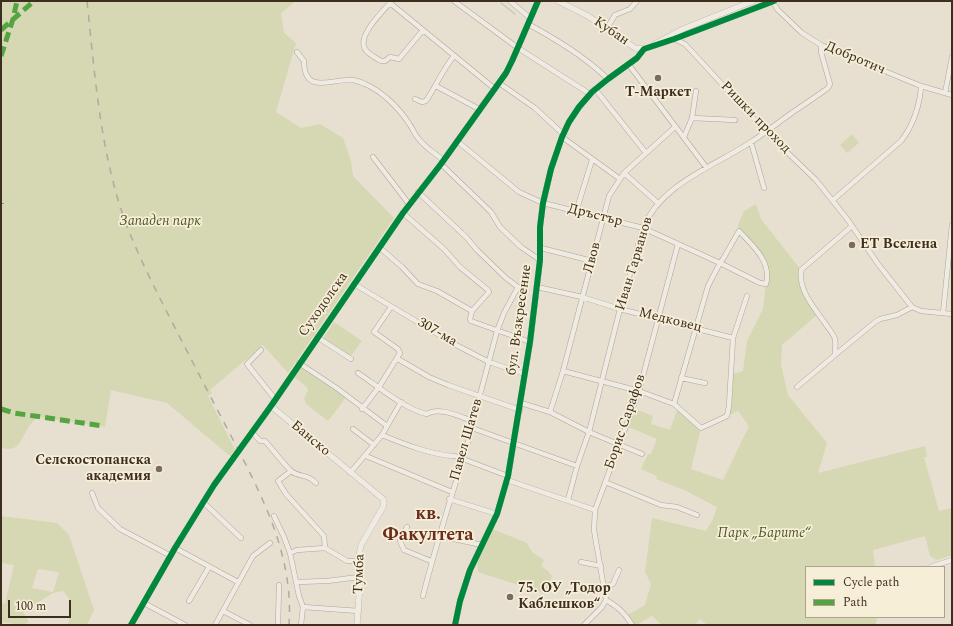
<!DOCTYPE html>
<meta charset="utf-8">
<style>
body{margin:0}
#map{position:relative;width:953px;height:626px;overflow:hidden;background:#e7e0d1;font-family:Spectral,serif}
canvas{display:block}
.frame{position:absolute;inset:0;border:2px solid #3d2e20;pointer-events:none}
.legend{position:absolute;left:805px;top:566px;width:140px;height:52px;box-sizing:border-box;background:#f7eed8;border:1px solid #ada18e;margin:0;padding:5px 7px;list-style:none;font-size:12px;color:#3d2e20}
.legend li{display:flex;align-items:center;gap:8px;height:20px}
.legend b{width:20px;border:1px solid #ada18e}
.scale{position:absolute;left:8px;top:600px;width:63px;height:18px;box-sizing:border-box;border:2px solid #3d2e20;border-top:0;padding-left:5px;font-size:12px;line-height:14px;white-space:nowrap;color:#3d2e20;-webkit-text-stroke:3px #f7eed8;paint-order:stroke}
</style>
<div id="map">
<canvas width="953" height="626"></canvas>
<div class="frame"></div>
<ul class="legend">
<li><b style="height:5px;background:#00873e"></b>Cycle path</li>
<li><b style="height:5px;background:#54a441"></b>Path</li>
</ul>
<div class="scale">100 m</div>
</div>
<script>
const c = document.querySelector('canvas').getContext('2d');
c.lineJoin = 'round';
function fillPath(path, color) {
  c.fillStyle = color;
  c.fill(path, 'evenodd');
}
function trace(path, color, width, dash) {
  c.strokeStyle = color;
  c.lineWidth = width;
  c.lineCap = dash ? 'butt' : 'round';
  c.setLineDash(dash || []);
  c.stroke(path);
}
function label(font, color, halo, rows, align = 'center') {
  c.font = font + ' Spectral,serif';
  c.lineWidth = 3.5;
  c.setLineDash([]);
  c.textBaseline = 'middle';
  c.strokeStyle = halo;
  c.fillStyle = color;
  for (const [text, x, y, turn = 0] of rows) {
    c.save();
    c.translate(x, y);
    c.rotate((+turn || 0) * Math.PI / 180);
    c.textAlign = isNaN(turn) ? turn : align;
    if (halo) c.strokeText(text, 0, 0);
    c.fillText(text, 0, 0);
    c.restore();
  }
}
fillPath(new Path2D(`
 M1,1H296L281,13L284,33L296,43L276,112L301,128L320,124L343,138L351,161L353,176L394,218L288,373L263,345L210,390L212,393L208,396L235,450L230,456L167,403L111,390L105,427L37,417C34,421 29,425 27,430C19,442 20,452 1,448Z
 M852,134L859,143L847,153L840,145Z
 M756,204L761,219L801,270L802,283L818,314L782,345L781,365L788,395L827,443L818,473L925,446L927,457H924L939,511L952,508V555L937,560L930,556L925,536L873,550L875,567H806V617H877L876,625H707L700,619L695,625H662L652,616L636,625H632L626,616L645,605L651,584L645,572L652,518L706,531L713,519L717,507L684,490L656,479L657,476L641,469L648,454H651L657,439L626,426L633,408L653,416L651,424L670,430L678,408L701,428L691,469L723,480L749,426L738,411L727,416L731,375L743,371L747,341L763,309L766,284L768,276L761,254L739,231L738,225L744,211Z
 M334,322L362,341L350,357L323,339Z
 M299,363L347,396L328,421L306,404L304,398L308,391L307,387L291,375Z
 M1,516L57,523L69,535L94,610L87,625H68C71,610 75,603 63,591L53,593L23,612L29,622L23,625L1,622V603L5,604L14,565L1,563ZM38,569L59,572L53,592L32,588Z
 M490,528L527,543L532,552L544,560L541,566L548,571L552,576L546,594L478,572L477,556Z`), '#d6d7b3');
trace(new Path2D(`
 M501,3L515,14`), '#bcccc2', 1.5);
const minor = new Path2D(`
 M454,1L518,48L590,94
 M510,1L530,18
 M772,1L778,10L802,33L821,45L921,86L952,95
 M528,24C557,40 584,56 608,79
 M607,28L615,15L630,9L637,1
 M423,30L399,59L390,57L385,61H381C376,58 368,54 365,49C357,36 382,12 390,3L495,89
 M674,39L685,44L766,132L816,180L848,220L878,264L912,307L921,311L952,314
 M297,52L304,61C304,96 333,78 353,80C357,81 361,82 365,84C382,91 400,109 410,125C413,129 414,134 418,138C424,147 435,153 443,160
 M629,65L706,167
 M499,83L535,108L563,134
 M436,86L479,109
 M595,89L646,153
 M945,93L952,57
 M415,99L422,102L426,101C436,86 443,69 454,56
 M692,118L696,91
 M562,137L620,179
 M684,137L692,118L735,120
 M457,141L519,192L543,203L643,228L720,263L760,283L766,284C772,262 753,246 739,231L723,259L720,263L708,286L674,404
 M751,142L764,188
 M373,157L409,204
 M441,164L491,212L500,227L521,247L540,260
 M624,173L658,203
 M418,192L466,237L477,250L506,278L518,287L504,313L497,331L473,421L472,428C456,484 437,539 423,596
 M833,200L901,141C913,126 920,105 921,86
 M576,212L592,160
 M403,213L444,249L460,267L488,290L489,292L472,311
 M379,247L402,267L418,284L437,291L472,311
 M541,248L592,261
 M354,284L456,345L489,362L525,374
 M537,287L582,297L620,309L733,338
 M472,311L470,319L471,321L530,342
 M943,313L952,225
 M317,337L351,359
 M261,350L247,364L275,399
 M835,355L875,322L880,319L897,315L912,307
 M398,359L429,377L448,385L520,410
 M299,363L338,389L387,426
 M563,371L639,391L674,404L701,428L727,416L729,406L733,338L747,296
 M358,373C376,385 406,410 427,414C439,406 460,417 473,421
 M681,378L705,383
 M797,387L835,355C835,350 836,344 835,339C833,333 828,328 825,323C814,308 798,289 801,270L852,226
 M521,403L550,412L589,432L642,454
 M362,409L379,387L400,353L398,349L374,332L391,307
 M550,412L563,371L609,196L624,173L675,127
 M472,428L577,466
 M353,429L374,445
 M252,432L260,441H265C274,451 282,462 291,471C300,478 307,473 316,483
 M382,435C404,444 431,455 455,456L508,476
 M366,456L452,492
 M291,471L278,481L286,494L324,536L325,548
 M350,473L382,435L401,402
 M507,480L595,510
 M605,482L661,505L677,507L697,515
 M92,493L98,508L120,529L171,556
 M449,499L497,514
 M568,500L577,466L589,432L620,309L643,228C661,184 713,167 751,142C765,133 779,122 793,112C805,104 817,96 828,88L830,84L821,52V45
 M203,502L241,538
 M274,516L284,537L290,553L299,596L303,607L301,625
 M407,527L400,541L404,550L431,561
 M440,536L482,545
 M175,548L238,582
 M290,553L297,550L325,548L347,561H358
 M581,562L601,566
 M930,567L952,560
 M296,582L327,581L359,577
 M605,587L613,584L619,570
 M606,600L594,530L595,510L639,391L678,244
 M606,600C618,607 625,613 632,625
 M189,601L209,567
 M144,603L185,625
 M303,607L359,611
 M223,611L250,625
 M215,625L253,556L270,543
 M278,625L279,585
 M584,625L602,607L606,600`);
const tertiary = new Path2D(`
 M558,1L588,16L635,48L644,49
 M655,44L683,29L753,1
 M271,406L383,499L384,503L383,507L361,545L358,561L360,584L357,625
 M131,625L175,548L214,485L271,406L403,213L441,164L506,73L512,61L538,1
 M455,625L460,601L470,570L497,514L508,476L530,342L540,260V227L543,203L551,169L562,137L569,122L579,107L592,92L608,79L637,58L644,49L674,39L774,1`);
trace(minor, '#ada599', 5.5);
trace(tertiary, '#ada599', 6);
trace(minor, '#efebe3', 4.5);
trace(tertiary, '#efebe3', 5.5);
trace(new Path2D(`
 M87,1C95,76 100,152 126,224C139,257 155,289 171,320C190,357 209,394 228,430C260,492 294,553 289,625`), '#afaaa2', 1.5, [7, 7]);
trace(new Path2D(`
 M1,30L34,1
 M1,56L13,19L17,1
 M1,203V204
 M1,409L14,413L103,426`), '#54a441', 5, [10, 5]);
trace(new Path2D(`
 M131,625L175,548L214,485L271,406L403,213L441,164L506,73L512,61L538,1
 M455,625L460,601L470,570L497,514L508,476L530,342L540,260V227L543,203L551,169L562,137L569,122L579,107L592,92L608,79L637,58L644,49L674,39L774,1`), '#00873e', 6);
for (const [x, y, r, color] of [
 [658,78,4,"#786c5e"],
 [852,245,4,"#786c5e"],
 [159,469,4,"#786c5e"],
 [510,597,4,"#786c5e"]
]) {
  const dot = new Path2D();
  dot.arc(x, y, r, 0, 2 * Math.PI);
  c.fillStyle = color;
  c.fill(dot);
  trace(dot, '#f7eed8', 1.5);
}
label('14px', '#3d2e20', '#f7eed8', [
 ["Кубан",611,32,34],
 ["Добротич",855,59,23],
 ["Ришки проход",755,118,46],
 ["Дръстър",595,216,14],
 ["Лвов",593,258,-75],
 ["Иван Гарванов",635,264,-73],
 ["Суходолска",324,305,-55],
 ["бул. Възкресение",520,320,-82],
 ["Медковец",670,321,14],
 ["307-ма",437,333,30],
 ["Борис Сарафов",626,422,-71],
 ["Банско",310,439,40],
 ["Павел Шатев",467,440,-74],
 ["Тумба",360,574,-88]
]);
label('bold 14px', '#3d2e20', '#f7eed8', [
 ["Т-Маркет",658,93,"center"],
 ["ЕТ Вселена",860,245],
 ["Селскостопанска",151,461,"right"],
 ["академия",151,477,"right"],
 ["75. ОУ „Тодор",518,589],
 ["Каблешков“",518,605]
], 'left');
label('italic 14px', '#4d5a26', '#f7eed8', [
 ["Западен парк",160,222],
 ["Парк „Барите“",764,534]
]);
label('bold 18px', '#6b2e1e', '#f7eed8', [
 ["кв.",428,515],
 ["Факултета",428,536]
]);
</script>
